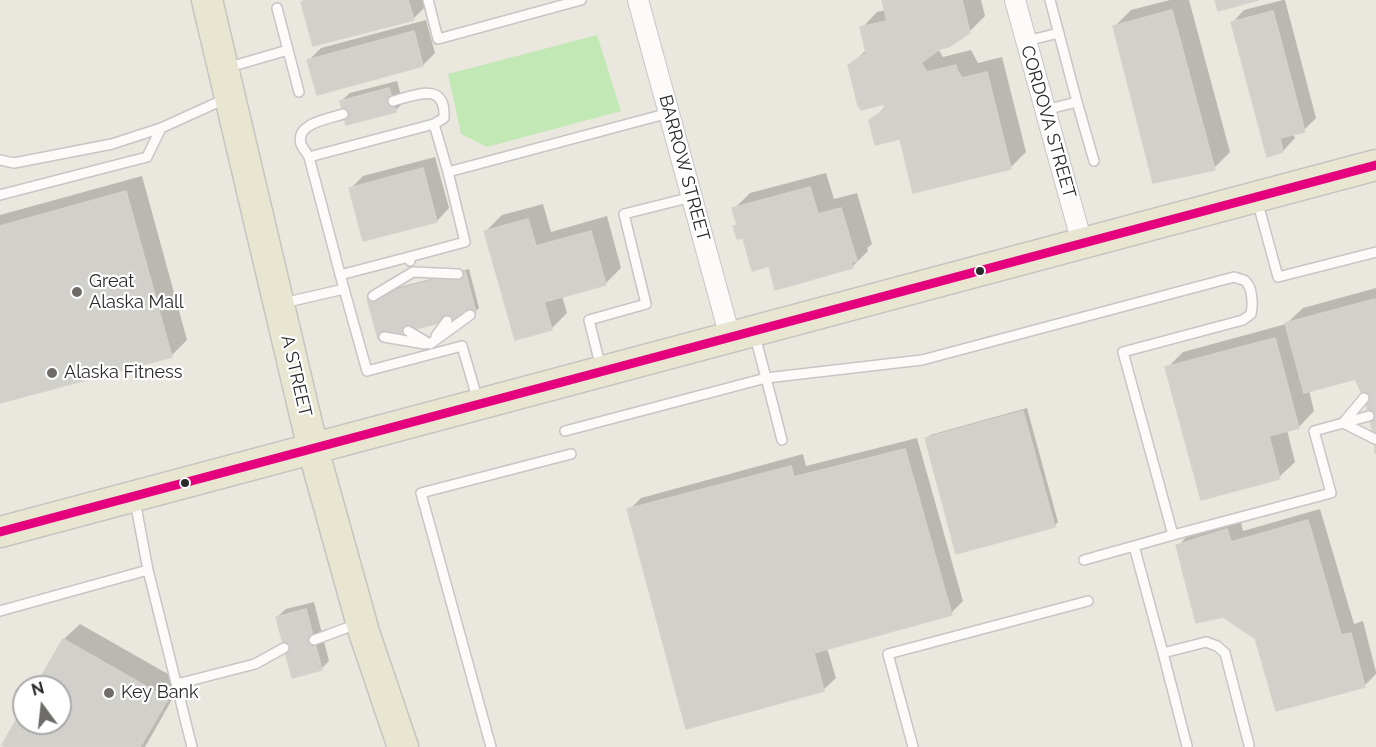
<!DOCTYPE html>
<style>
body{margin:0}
#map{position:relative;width:1376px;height:747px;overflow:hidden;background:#eae7df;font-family:Raleway,sans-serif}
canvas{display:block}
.north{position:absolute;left:12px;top:675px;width:60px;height:60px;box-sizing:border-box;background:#fff;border:2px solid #aaa;border-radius:50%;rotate:345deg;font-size:16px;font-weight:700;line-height:24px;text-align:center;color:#2a2a2a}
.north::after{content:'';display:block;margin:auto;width:21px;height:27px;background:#6d6c69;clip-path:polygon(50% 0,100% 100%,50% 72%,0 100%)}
</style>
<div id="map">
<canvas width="1376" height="747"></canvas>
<div class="north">N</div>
</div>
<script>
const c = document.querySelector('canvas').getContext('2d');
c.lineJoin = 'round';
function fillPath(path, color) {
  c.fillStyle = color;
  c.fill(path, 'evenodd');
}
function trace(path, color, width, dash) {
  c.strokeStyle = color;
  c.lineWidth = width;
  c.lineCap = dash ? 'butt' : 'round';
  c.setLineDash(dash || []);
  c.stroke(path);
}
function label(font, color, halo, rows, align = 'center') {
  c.font = font + ' Raleway,sans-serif';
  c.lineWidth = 4.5;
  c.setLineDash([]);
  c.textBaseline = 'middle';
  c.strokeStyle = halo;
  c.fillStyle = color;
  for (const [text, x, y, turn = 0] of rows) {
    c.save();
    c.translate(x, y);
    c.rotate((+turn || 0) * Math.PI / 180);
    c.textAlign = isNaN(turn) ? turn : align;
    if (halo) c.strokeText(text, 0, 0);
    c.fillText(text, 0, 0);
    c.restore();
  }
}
fillPath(new Path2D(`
 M597,35L621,111L487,147L461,134L448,74Z`), '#c2e8b5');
fillPath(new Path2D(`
 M304,0H424L426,6L414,18L314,44L302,2Z
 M884,0H981L985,16L969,32L938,49L943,57L971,50L978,63L1002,57L1026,152L1010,168L901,137L871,121L886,106L850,66L867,49L862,28L877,12L886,10Z
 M1170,0H1189L1230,152L1214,168L1115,26L1131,10Z
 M1283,0H1285L1316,118L1304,130L1293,133L1295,138L1283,151L1232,23L1244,10Z
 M426,20L435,53L423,65L309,60L321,48Z
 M397,81L403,103L395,111L341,101L350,93Z
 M435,157L449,208L437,221L364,239L351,188L363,176Z
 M826,173L834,199L857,193L872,244L867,248L868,251L852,267L770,265L735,226L738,223L734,209L750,193Z
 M142,176L187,340L171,356L0,401V215Z
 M543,204L551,232L607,216L621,268L605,284L562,296L567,313L551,329L486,231L502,215Z
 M469,269L479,308L476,311L379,337L373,294Z
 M1376,288V435L1366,398L1356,377L1309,390L1314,411L1299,427L1287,430L1295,462L1279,477L1167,368L1183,352L1286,324L1303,308Z
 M1027,408L1058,522L1055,525L958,552L926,439L930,435Z
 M917,438L963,601L951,613L827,648L836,678L823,690L629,510L641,498L803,454L806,466Z
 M1320,509L1354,624L1363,621L1376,672V674L1364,686L1257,637L1178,546L1190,533L1240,518L1243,531Z
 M314,602L329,661L321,669L277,617L286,609Z
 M80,624L182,682L145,747H10L24,709V723H60V687H37L64,639Z`), '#0003');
const building = new Path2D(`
 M308,0H408L414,20L313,46L301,2Z
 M882,0H962L970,33L949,47L940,49L921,63L927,72L956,65L957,70L962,78L987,72L1011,169L913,193L900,139L875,145L869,120L885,110L884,104L861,110L858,106L848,65L866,53L860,27L887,21Z
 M1215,0H1258L1218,11Z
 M1172,10L1215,170L1153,183L1113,26Z
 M1273,11L1305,132L1280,138L1283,152L1267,157L1231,22Z
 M414,31L423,66L317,95L307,60Z
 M389,88L396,112L346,125L340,101Z
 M423,168L437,222L363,241L349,188Z
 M810,187L818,214L841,208L857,261L851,262L853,268L775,290L769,266L752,271L743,238L737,239L733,226L737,225L732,208Z
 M126,191L172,357L0,403V226Z
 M528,219L536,246L591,231L606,285L544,302L552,330L515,340L484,231Z
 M465,271L476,313L378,339L367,298Z
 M1375,299L1376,452L1375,453V439L1364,398L1355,379L1304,393L1285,323Z
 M1275,338L1299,428L1269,436L1280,479L1201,500L1165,367Z
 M1023,411L1055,527L956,554L925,438Z
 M905,449L952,615L814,653L824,691L686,729L627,509L791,466L794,477Z
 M1308,520L1341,635L1351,633L1365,687L1276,711L1255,638L1223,617L1196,623L1176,545L1227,529L1231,542Z
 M306,609L322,670L292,678L276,617Z
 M63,639L168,699L140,747H7L2,745L24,706V723H60V687H35Z`);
fillPath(building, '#d2d0cb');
trace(building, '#d4d2cb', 1.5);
const service = new Path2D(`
 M428,0L438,39L581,0
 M1026,41L1059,33
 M288,50L299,92
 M226,68L288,50L277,8
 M393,101C416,95 446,81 444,118L434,124
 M1077,102L1094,161
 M1045,110L1077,102L1050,0
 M309,157C307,153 303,149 301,144C295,123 329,119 343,114
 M0,160L14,163L112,144L161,128L225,99
 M0,195L147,157L161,128
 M1257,200L1278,277L1376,252
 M409,257L465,242L448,172
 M340,275L409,257L410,261
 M344,289L367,371L462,346L478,401
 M373,296L413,272L458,274
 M283,303L344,289L309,157L434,124L448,172L669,113
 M408,331L430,344L470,315
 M436,336L447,321
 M755,336L766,378L922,360L1234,277C1234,277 1243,280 1244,280C1253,286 1253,305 1251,314L1243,320L1123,352L1173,535L1134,546
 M384,337L425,344
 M601,368L589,320L646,304L624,214L692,197
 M1364,398L1343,423L1375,439
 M565,431L766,378L782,440
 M135,501L148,570L192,747
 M1173,535L1331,493L1314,431L1369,416
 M1084,560L1134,546L1163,653
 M0,611L148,570
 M314,640L357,624
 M177,684L255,664L284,648
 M1187,746L1163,653L1206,642L1217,646L1225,653L1249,745
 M491,747L421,493L571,454
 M913,747L888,654L1088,601`);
const minor = new Path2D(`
 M638,0L730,337
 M1015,0L1082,243`);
const primary = new Path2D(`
 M207,0L313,449L364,632L403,747
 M0,532L1376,165`);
trace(service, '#c7c5c5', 12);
trace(minor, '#c7c5c5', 22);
trace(primary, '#c5c4c1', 33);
trace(service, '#fcfbfa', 9);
trace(minor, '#fcfbfa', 20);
trace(primary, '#e8e6d1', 30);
trace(new Path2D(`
 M0,532L1376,165`), '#e5007d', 9);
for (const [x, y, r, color] of [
 [980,271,5,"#2a2a2a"],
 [77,292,6,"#6d6c69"],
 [52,373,6,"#6d6c69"],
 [185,483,5,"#2a2a2a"],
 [109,693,6,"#6d6c69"]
]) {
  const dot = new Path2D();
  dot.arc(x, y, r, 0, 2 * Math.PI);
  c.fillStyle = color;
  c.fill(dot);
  trace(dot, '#fff', 2);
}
label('18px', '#2a2a2a', '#fff', [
 ["CORDOVA STREET",1048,122,74],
 ["BARROW STREET",684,168,75],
 ["A STREET",296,376,77]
]);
label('18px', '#2a2a2a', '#fff', [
 ["Great",89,282],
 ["Alaska Mall",89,303],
 ["Alaska Fitness",64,373],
 ["Key Bank",121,693]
], 'left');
</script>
